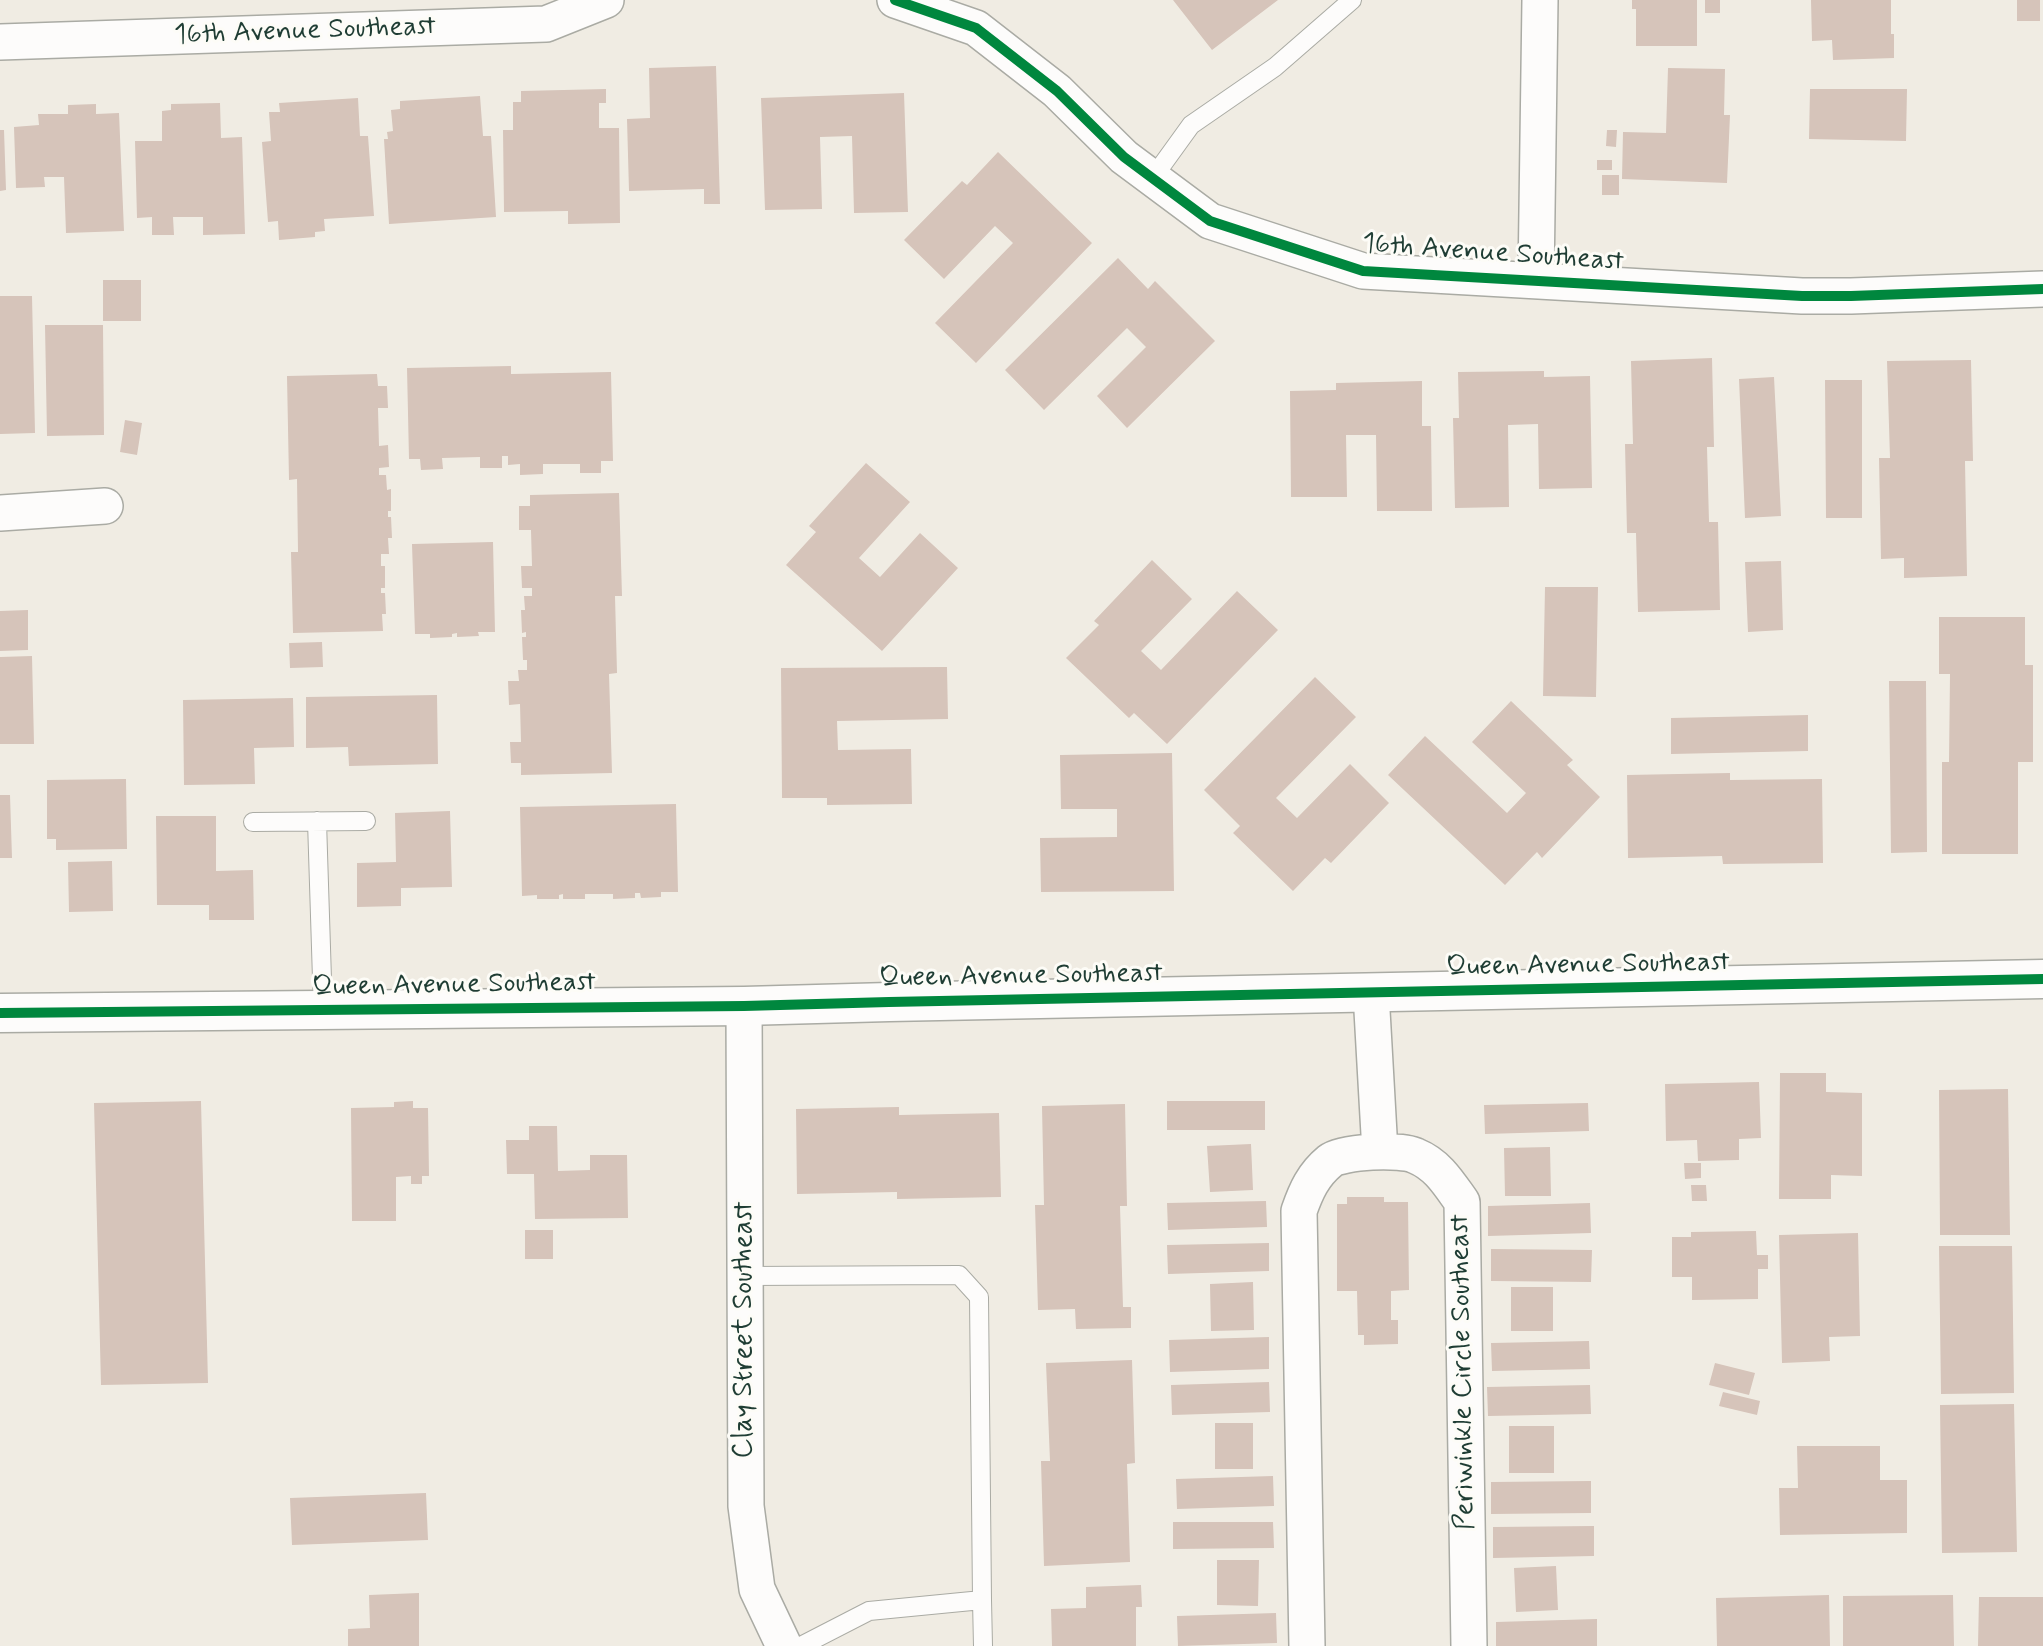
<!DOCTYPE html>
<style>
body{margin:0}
canvas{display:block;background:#f0ece3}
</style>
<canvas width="2043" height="1646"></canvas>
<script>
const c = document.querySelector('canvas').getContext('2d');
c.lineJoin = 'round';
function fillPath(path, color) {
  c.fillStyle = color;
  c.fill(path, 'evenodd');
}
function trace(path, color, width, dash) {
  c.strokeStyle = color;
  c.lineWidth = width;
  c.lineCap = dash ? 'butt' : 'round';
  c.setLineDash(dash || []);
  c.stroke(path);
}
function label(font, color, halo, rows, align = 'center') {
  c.font = font + ' Mynerve,sans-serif';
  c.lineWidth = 6;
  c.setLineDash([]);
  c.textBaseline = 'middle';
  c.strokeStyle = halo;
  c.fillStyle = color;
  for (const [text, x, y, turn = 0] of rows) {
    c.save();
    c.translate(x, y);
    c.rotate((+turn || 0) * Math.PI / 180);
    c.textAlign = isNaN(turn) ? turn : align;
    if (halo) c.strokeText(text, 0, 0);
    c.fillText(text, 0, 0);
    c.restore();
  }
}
fillPath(new Path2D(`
 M1173,0H1278L1212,50Z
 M1632,0H1697V46H1636V9H1632Z
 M1705,0H1720V13H1705Z
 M1811,0H1891V34H1894V58L1833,60L1832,40L1812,41Z
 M2017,0H2040V21H2017Z
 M716,66L720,204H704V189L629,191L627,119L650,118L649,68Z
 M1668,68L1725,69L1724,115H1730L1727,183L1622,179L1623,132L1666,133Z
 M606,89V103H599V128H619L620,223L568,224V211L504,212L503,130H513V102H521V91Z
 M1810,89H1907L1906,141L1809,139Z
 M904,93L908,212L854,213L852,136L820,137L822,209L765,210L761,98Z
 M480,96L483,136H491L496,217L389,224L384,139H388L387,132L393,131L391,110L400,109V101Z
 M358,98L360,136H368L374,216L324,219L325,231L315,232V237L279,240L278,221L268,222L262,142L271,141L269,112H280L279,103Z
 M220,103L221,138L242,137L245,234L203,235V217H173L174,235H152V217L137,218L135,141H162V111L171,110V104Z
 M96,104V114L119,113L124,231L66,233L64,177H44L45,187L16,188L14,127L39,125L38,114H68V105Z
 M0,130H4L6,190L0,191Z
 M1607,130H1617L1616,147L1606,146Z
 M998,152L1092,243L976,363L935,323L1013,243L995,226L944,279L904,240L962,181L967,185Z
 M1597,160H1612V170H1597Z
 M1602,175H1619V195H1602Z
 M1118,258L1148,289L1155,281L1215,341L1127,428L1097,396L1146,347L1127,328L1044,410L1005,370Z
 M103,280H141V321H103Z
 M0,296H32L35,433L0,434Z
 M45,325H103L104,435L47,436Z
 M1712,358L1714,447H1707L1709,522H1718L1720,610L1638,612L1636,533H1627L1625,444H1633L1631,361Z
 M1971,360L1973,461H1965L1967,576L1904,578V558L1881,559L1879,458H1890L1887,361Z
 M511,366V374L611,372L613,461H601V473H580V464H543V474L520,475V464L508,465V456H502V468H480V457L442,458L443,469L421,470L420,459H409L407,368Z
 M1544,371V377L1590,376L1592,488L1539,489L1538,424L1508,425L1509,507L1455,508L1453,418H1459L1458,372Z
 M377,374L378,386H387L388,408H378L379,446L388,445L389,467L379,468V475H386L387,490L391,489V511H388V517H391L392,538H388L389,554H381V566H385V588H381V593H385L386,614H382L383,631L293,633L291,552H298L297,479L289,480L287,376Z
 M1774,377L1781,516L1745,518L1739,379Z
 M1825,380H1862V518H1826Z
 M1422,381V426H1431L1432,511H1377L1376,435H1346L1347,497H1291L1290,391L1336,390V383Z
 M125,420L142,423L137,455L120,452Z
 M866,463L910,502L859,558L880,577L920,533L958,568L882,651L786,565L816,532L809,526Z
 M619,493L622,596H615L617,673L609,674L612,773L521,775V763H511L510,742H521L520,704L509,705L508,681H519L518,670H527V660H523L522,637H526V632L522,633L521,610H525L524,596H532V588H522L521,566H532L531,530H519V506H530V495Z
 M493,542L495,632H478L479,636L457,637V633L452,634V637L430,638V634H415L412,544Z
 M1152,560L1192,599L1141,651L1161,670L1237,591L1278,630L1167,744L1134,713L1129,718L1066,658L1099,625L1094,621Z
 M1781,561L1783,630L1748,632L1745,562Z
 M1545,587H1598L1596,697L1543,696Z
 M28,610V650L0,651V611Z
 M1939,617H2025V665H2033V762H2018V854H1942V762H1949L1950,674H1939Z
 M322,642L323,667L290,668L289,643Z
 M32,656L34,744H0V657Z
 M947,667L948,719L837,721L838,750L911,749L912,804L827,805V798H782L781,668Z
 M1315,677L1356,717L1276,798L1297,818L1350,764L1389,803L1331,863L1325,858L1293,891L1233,833L1240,826L1204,790Z
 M1889,681H1926L1927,852L1891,853Z
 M437,695L438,764L349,766L348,747L306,748V697Z
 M293,698L294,747L254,748L255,784L184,785L183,700Z
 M1511,701L1573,760L1567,765L1600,797L1542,858L1537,852L1505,885L1388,775L1425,736L1507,813L1526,793L1472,742Z
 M1808,715V751L1671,754V718Z
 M1172,753L1174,891L1041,892L1040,838L1117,837V809H1061L1060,755Z
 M1730,773V780L1822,779L1823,863L1723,864L1722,856L1628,858L1627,775Z
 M126,779L127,849L56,850V839H47V780Z
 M0,795H10L12,858H0Z
 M676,804L678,892H661V897L641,898L640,893H635V898L613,899V894H585V899H563V894L559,895V899H537V895L522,896L520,807Z
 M450,811L452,887L401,888V906L357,907V863L396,862L395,813Z
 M156,816H216V871L253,870L254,920H209V905H157Z
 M112,861L113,911L69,912L68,862Z
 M1780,1073H1826V1092L1862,1093V1176L1831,1175V1199H1779Z
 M1759,1082L1761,1138L1739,1139V1160L1698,1161L1697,1140L1666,1141L1665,1084Z
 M2008,1089L2010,1235H1940L1939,1090Z
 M201,1101L208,1383L101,1385L94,1103Z
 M413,1101V1108H428L429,1176H422V1184H411V1176L396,1177V1221H352L351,1108L394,1107V1102Z
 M1167,1101H1265V1130H1167Z
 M1588,1103L1589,1131L1485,1134L1484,1105Z
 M1125,1104L1127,1206H1120L1123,1307H1131V1328L1076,1329L1075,1309L1038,1310L1035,1205H1044L1042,1106Z
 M899,1107V1115L999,1113L1001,1197L897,1199V1192L797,1194L796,1109Z
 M529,1126H557L558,1171L590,1170V1155H627L628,1218L535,1219L534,1174H507L506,1140H529Z
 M1251,1144L1253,1190L1210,1192L1207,1146Z
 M1550,1147L1551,1196H1505L1504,1148Z
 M1684,1163H1701V1178L1685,1179Z
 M1691,1185H1706L1707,1201H1692Z
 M1347,1197H1384V1202H1408L1409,1290L1391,1291V1320H1398V1344L1364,1345V1335H1358L1357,1291H1337V1204H1347Z
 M1266,1201L1267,1227L1168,1230L1167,1203Z
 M1590,1203L1591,1233L1488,1236V1206Z
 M525,1230H553V1259H525Z
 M1756,1231L1757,1255H1768V1269H1758V1299L1692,1300V1277H1672V1237H1691V1232Z
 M1858,1233L1860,1336L1829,1337L1830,1361L1782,1363L1779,1235Z
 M1269,1243V1271L1168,1274L1167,1245Z
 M1939,1246H2012L2014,1393L1941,1394Z
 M1491,1249L1592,1250L1591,1282L1491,1281Z
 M1253,1282L1254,1330L1211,1331L1210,1284Z
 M1511,1287H1553V1331H1511Z
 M1269,1337V1369L1170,1372L1169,1340Z
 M1589,1341L1590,1369L1492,1371L1491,1343Z
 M1132,1360L1135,1463L1127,1464L1130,1562L1044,1566L1041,1461H1050L1046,1363Z
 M1715,1363L1755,1373L1749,1395L1709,1385Z
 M1269,1382L1270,1412L1172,1415L1171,1385Z
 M1590,1385L1591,1414L1488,1416L1487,1387Z
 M1723,1392L1760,1401L1757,1415L1719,1406Z
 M2014,1404L2017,1552L1942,1553L1940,1405Z
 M1215,1423H1253V1469H1215Z
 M1509,1426H1554V1473H1509Z
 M1797,1446H1880V1480H1907V1533L1780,1535L1779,1488H1798Z
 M1273,1476L1274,1506L1177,1509L1176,1479Z
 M1591,1481V1513L1491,1514V1482Z
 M426,1493L428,1540L292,1545L290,1498Z
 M1173,1522H1273L1274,1548L1173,1549Z
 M1594,1526V1556L1493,1558V1527Z
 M1217,1560H1259L1258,1606L1217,1605Z
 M1556,1566L1558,1610L1516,1612L1514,1568Z
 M1141,1585L1142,1607H1136V1646H1052L1051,1609L1086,1608V1587Z
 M419,1593V1646H348V1629L370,1628L369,1595Z
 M1829,1595L1830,1646H1717L1716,1598Z
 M1953,1595L1954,1646H1843V1596Z
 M1979,1597H2043V1646H1978Z
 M1276,1613L1277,1643L1178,1646L1177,1616Z
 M1597,1619V1646H1496V1622Z`), '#d6c4ba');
const lane = new Path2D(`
 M1152,179L1191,125L1275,67L1352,0
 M317,821L323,1011
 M253,822L366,821
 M745,1276L959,1275L979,1297L982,1600L869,1611L801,1646
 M982,1600L983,1646`);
const street = new Path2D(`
 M895,0L976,28L1057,91L1124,157L1210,221L1363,271L1802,296H1851L2043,289
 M0,42L546,24L606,0
 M1536,280L1540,0
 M0,513L105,506
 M1371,993L1380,1152
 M744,1006L746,1506L757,1589L784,1646
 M1307,1646L1299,1211C1306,1191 1313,1175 1330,1161C1342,1151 1402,1149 1416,1156C1438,1165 1449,1184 1462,1202L1469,1646`);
const secondary = new Path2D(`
 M0,1013L744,1006L889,1002L2043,979`);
trace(lane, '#aaaba4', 20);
trace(street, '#aaaba4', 38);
trace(secondary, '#aaaba4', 41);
trace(lane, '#fdfcfb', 18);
trace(street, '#fdfcfb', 35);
trace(secondary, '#fdfcfb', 38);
trace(new Path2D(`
 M895,0L976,28L1057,91L1124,157L1210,221L1363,271L1802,296H1851L2043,289
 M0,1013L744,1006L889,1002L2043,979`), '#00873e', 10);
label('28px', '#1f3d34', '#fdfcf7', [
 ["16th Avenue Southeast",305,32,-2],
 ["16th Avenue Southeast",1493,254,4],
 ["Queen Avenue Southeast",1588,966,-1],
 ["Queen Avenue Southeast",1021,977,-1],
 ["Queen Avenue Southeast",454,986,-1],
 ["Clay Street Southeast",745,1330,-90],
 ["Periwinkle Circle Southeast",1464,1372,-91]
]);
</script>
